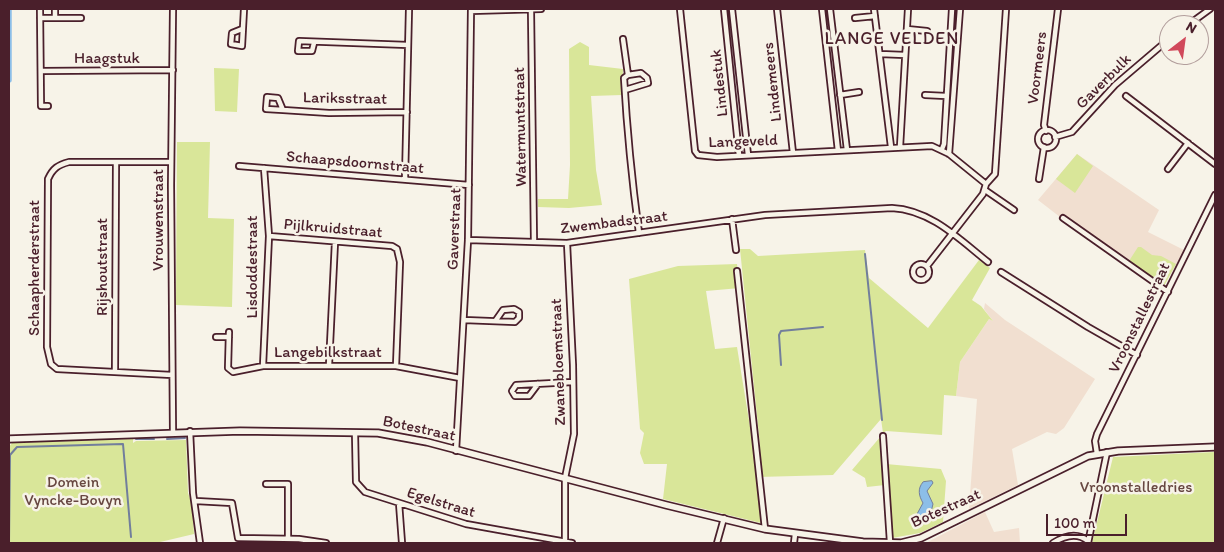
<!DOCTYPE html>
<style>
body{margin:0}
#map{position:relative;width:1224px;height:552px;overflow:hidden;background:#f7f3e8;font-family:Itim,sans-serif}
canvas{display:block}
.frame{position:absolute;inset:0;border:10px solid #4a1f2b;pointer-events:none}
.north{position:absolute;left:1159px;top:15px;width:50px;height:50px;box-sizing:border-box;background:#f7f3e8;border:1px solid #b29e9c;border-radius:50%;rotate:30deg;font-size:14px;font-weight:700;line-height:20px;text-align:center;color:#4a1f2b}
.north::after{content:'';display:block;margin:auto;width:18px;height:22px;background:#d1495b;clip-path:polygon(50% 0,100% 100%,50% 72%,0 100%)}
.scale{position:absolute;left:1046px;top:514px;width:81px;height:22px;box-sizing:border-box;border:2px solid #4a1f2b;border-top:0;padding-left:6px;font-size:15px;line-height:18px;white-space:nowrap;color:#4a1f2b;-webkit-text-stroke:4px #f7f3e8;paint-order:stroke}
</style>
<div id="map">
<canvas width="1224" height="552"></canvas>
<div class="frame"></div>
<div class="north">N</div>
<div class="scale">100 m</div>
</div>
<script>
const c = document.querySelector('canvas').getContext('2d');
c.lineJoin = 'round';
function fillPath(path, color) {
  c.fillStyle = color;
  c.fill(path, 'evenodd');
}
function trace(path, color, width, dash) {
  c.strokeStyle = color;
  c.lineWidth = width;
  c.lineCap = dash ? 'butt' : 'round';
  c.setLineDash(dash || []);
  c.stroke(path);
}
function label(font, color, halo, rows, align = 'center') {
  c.font = font + ' Itim,sans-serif';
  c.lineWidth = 5;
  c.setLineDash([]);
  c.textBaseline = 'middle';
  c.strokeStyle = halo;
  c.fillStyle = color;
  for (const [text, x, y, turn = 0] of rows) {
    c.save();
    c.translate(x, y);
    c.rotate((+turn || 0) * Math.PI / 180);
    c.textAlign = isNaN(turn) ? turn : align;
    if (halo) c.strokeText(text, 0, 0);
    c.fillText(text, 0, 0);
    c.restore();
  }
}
fillPath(new Path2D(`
 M1077,154L1159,210L1148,232L1184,250L1164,286L1063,214L1060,217L1038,200Z
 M985,303L1005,320L1095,379L1064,428L1056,434L1047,432L1012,449L1018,485L969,509L977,399L956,396L960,362L989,319L993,321L984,309Z
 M985,512L994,532L1019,528L1020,543H926Z`), '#f1dfd0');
fillPath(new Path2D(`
 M580,42L589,47V65L623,69L622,95L591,96L596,170L602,205L569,208L538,207V199H568L570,165L569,49Z
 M214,68L239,69L237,112L215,111Z
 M177,142H210L208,218L234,219L232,307L176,305Z
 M1077,154L1093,166L1075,193L1056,179Z
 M1138,247H1141L1152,255L1161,256L1176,264L1164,286L1129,261Z
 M740,249H750L758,256L865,250L869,278L928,328L979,260L990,268L972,300L981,306L993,321L989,319L960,362L956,396L944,395L942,435L886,431L883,433L881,419L833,475L758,477L761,523L663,499L667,464H644L640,453L644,433L640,429L629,279L678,266L737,264L740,288L706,291L715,349L737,347L753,445H760Z
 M881,436L885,485L867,487L865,478L852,470Z
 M133,439V443L136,441L186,440L188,493L192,504L194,534L156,543H9V447L12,443Z
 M1215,452V543H1092L1113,457Z
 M886,464L941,469L946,481L943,522L920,533L892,538Z`), '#d9e699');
const water = new Path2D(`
 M932,481L933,483L927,491L933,504L931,512L924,521L920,520L917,514L923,503C919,496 917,489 923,482Z`);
fillPath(water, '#8cbee8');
trace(water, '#727e9c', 1);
trace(new Path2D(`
 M865,254L882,420
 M781,365L779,335L781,331L823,327
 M136,439H154
 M167,439L185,438
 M890,514L892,538
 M9,543L10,455L17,447L123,444L131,537`), '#727e9c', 2);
trace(new Path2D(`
 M9,80V9`), '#8cbee8', 5.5);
const street = new Path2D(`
 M40,9L41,106H48
 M55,9V17
 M173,9L171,185L173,432
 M680,9L695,151L698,155L717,157L932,146L949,154L986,184
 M724,9L739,155
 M732,9L748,155
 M777,9L793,153
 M822,9L838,151
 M830,9L847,150
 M874,9L891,147
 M471,11L541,9
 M531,11L534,242
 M40,18H81
 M855,18L875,16
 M1188,25L1210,9
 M242,29L232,33L231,44L242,46L244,9
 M907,29L927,31
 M623,39L628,75
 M314,43L312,51H298L299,41L408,45
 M880,54L905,55
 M41,71L173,70
 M625,90L648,83L647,78L641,73L628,75L624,78C627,130 632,181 639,233
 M840,95L859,92
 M925,95L946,96
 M1126,96L1215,164
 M283,110L266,109L267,97L278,98L283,110L329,113L407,112
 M1038 139a9 9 0 1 1 18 0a9 9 0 1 1-18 0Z
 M1046,131L1044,125L1058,9
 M1055,137L1072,132L1115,85L1169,39
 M900,147L908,9
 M942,149L944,144L952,9
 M949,154L960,9
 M171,162H69C58,165 53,168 48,179L47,347L51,364L57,369L172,375
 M239,166L469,185
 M1168,169L1188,143
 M405,179L409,9
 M1039,179L1044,147
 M986,184L995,174L1006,9
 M985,190L1014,210
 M1063,218L1168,292
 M732,219L736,250
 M269,236L392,246L397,249L400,262L396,366
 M468,240L567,243L765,215L892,208C931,210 959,239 988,262
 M913 272a8 8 0 1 1 16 0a8 8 0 1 1-16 0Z
 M927,266L983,194L986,184
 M737,271L765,529
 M1001,272L1088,327L1137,355
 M464,320L515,322L519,318V312L514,309L503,310L496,320
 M229,332L228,368L233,372L263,366H396L460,378
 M216,337H229
 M329,365L335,242
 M263,366L269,236L264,168
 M115,371L116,162
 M538,384L529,396H515L512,391L516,385L573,382
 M190,431L193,493L200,543
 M355,433L356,482L365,492L466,524L572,543
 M883,436L890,542
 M456,451L468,240L471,9
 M1097,454L1095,441L1097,434L1215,195
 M266,484H288V539
 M196,501L232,503L238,538L299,539L326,543
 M399,503L402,543
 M565,543V478L574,434L573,365L567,243
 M717,543L724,518
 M794,543L795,534
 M1053,543C1064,536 1077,532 1088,541
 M1088,543L1107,452`);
const secondary = new Path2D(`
 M9,439L240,431L378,433L427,442L666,505L765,529L863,542L901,543L921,538L1088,456L1118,451L1215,447`);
trace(street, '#4a1f2b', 8);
trace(secondary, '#4a1f2b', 9);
trace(street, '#f7f3e8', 4.5);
trace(secondary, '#f7f3e8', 5.5);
label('16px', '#4a1f2b', '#f7f3e8', [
 ["Haagstuk",107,59],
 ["Voormeers",1038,68,-83],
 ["Lindemeers",773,82,-96],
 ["Gaverbulk",1104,82,-45],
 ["Lindestuk",720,83,-96],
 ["Lariksstraat",345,99,1],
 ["Watermuntstraat",521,127,-91],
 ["Langeveld",743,142,-2],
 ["Schaapsdoornstraat",355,163,5],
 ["Vrouwenstraat",159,220,-90],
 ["Zwembadstraat",614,223,-7],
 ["Pijlkruidstraat",333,229,5],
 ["Gaverstraat",455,229,-88],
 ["Rijshoutstraat",103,267,-90],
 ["Lisdoddestraat",253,267,-90],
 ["Schaapherderstraat",35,268,-90],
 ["Vroonstallestraat",1140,318,-64],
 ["Langebilkstraat",328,353],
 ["Zwanebloemstraat",559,362,-92],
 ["Botestraat",419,429,12],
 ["Egelstraat",441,503,17],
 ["Botestraat",946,509,-24]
]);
label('16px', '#674741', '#f7f3e8', [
 ["Domein",73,483],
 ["Vyncke-Bovyn",73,501],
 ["Vroonstalledries",1136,488]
]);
c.letterSpacing = '1px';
label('18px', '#4a1f2b', '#f7f3e8', [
 ["LANGE VELDEN",892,39]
]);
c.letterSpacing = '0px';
</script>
